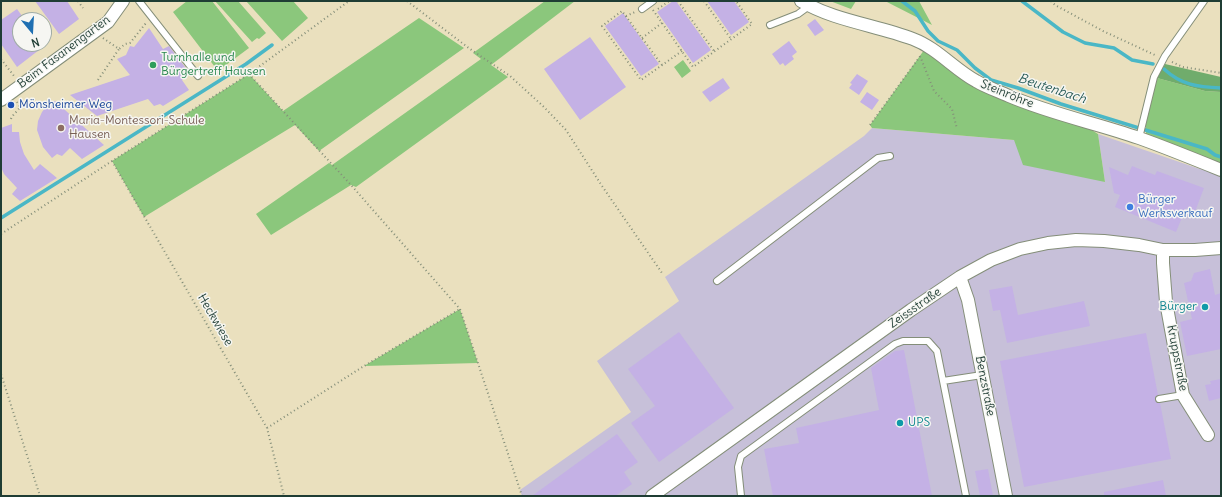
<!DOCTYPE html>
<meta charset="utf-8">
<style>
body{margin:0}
#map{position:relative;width:1222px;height:497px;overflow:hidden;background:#eae0be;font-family:Delius,sans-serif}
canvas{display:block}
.frame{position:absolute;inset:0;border:2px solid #1f3d34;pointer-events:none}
.north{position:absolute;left:12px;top:12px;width:40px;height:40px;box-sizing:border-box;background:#f6f6f2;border:1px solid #a0aca6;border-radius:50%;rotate:162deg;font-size:11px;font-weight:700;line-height:16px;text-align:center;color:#1f3d34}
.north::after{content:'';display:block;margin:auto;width:14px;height:18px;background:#1f6fb2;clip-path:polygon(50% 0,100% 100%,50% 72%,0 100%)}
</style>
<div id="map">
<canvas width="1222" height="497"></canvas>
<div class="frame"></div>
<div class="north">N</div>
</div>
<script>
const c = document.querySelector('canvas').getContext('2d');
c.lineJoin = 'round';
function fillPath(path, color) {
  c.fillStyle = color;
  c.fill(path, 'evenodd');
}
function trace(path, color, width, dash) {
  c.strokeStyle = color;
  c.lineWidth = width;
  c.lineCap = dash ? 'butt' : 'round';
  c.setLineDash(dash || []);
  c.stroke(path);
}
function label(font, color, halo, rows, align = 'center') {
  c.font = font + ' Delius,sans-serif';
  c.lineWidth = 3;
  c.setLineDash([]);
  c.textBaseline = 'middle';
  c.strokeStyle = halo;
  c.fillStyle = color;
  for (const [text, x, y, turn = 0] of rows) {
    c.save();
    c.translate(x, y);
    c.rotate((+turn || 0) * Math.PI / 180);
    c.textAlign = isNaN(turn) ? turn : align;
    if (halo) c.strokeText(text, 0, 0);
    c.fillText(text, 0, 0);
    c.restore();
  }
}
fillPath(new Path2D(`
 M872,128L1014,140L1105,182L1098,134L1197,168L1221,175V496H522L520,490L631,412L597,361L679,301L665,277L864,136Z`), '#c7c0d9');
fillPath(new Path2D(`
 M187,1H212L249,48L218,71L173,12Z
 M215,1H238L266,33L259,39L257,38L252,42Z
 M246,1H293L308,18L282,41Z
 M545,1H575L491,65L508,77L356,187L351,185L271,235L256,214L329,163L332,165L481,59L473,53Z
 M830,1H856L851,9Z
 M885,1H919L932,25Z
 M419,18L464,48L319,151L295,125L144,217L112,161L249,74L283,111Z
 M927,46L974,84L1090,129L1098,134L1105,182L1023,165L1014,140L872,128L870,125Z
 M683,60L691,71L682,78L674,67Z
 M1157,78L1205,91L1221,92V164L1146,136V124Z
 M460,309L478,363L364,366Z`), '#8bc77c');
fillPath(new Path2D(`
 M1165,64L1221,77V92L1205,91L1157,78Z`), '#70ac6c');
trace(new Path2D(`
 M902,1L915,11L928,31L938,41L957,50L975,68L991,80L1018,88L1061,104L1207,149L1215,155L1221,157
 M1022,1L1063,32L1085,43L1114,48L1132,60L1153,64
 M1164,69C1181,85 1198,87 1221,88
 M1,218L246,64L272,45`), '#4ab7c6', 3.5);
fillPath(new Path2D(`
 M35,1H67L79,19L59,34Z
 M673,1H676L711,50L693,63L657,12Z
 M707,1H734L749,22L731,35Z
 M17,9L25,20H20V44H35L39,50L17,67L1,44V20Z
 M623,13L659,64L641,76L605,26Z
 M815,19L824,30L815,36L807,25Z
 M149,28L163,49L169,46L188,71L182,80L189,90L163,106L160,104L154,106L148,99L97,116L70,95L130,75L117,59L126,55L130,46L134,47Z
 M590,37L626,87L580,120L544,69Z
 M789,41L797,52L792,56L794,59L785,66L783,63L780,65L772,54Z
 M857,74L868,81L859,95L849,88L852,84L850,83Z
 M723,78L730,88L710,102L702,92Z
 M867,92L879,100L872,110L860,102Z
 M55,101L104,145L82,159L70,148L62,156L57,154L52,158L43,147L37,130L38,121L42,112L49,103Z
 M12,124V132H19L20,142L24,154L34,170L40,164L57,178L20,201L12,194L17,188L4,174L1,167V128Z
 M1132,166L1155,175L1157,171L1204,188L1195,212L1186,208L1176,232L1115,207L1120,195L1114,193L1109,167L1128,175Z
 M1210,269L1215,295L1221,293V349L1187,356L1180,322L1192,319L1184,283L1191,281L1194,273Z
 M1012,286L1018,315L1084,301L1090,326L1007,343L1000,310L993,311L989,290Z
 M679,332L734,408L659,462L631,423L655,406L628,369Z
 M1146,333L1158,395L1155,397V400L1157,403H1160L1171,459L1024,487L1000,361Z
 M904,350L932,496H773L764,449L799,443L796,428L879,410L871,368L895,351Z
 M1221,379V398L1209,401L1205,385L1211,384L1210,381Z
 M617,434L638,462L624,472L632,484L621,492L615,496H532Z
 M988,469L993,496H980L975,471Z
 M1163,480L1166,496H1104V492Z`), '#c4b1e5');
const service = new Path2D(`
 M139,1L198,76
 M642,9L653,1
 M770,25L798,14L809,6
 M1139,138L1154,77L1165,56L1204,1
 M717,281L878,158L890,156
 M943,381L982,375
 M1159,399L1183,395
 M741,496L738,467L741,456L895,344L903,341H928L937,351L966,496`);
const minor = new Path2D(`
 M801,1C835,21 876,25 913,39C937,48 954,69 976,81C986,87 998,91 1009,96C1051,114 1096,123 1139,138C1167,148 1194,159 1221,170
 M1,100L108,22L123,1
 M1163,250V263L1166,302L1183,395L1208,435
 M960,277L968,300L1006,496
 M652,496L911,310L960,277L991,260L1020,249L1048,243L1076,240L1104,241L1139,245L1163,250H1195L1221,248`);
trace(service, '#848e79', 8);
trace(minor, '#848e79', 14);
trace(new Path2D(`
 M78,1L83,8
 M407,1L470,49L510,76L544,107L566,130L602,186L662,273
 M678,1L714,51
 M704,1L731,39
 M1051,1L1055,5L1103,31L1157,56
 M658,9L669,1
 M653,10L693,67L752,24L736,1
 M626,16L635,12
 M103,38L119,49L125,44L130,43L146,23
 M642,38L662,23
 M920,56L934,91L952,109L957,129
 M1,59L14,76
 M1172,62L1183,67L1221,73
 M662,65L622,11L602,26L641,80L682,51
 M249,74L351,185L460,309L522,496
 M98,80L119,49
 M11,119C13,114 18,111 20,107L17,102
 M870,125L921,55
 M112,161L267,428L284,496
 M1,234L112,161L249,74L349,1
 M1,374L40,496
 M267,428L364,366L460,309`), '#848e79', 2, [1, 3]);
trace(service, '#fff', 6);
trace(minor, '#fff', 12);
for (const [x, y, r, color] of [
 [153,65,4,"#2e9e5b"],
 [11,105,4,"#1a4fb4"],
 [61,128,4,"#8d6e63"],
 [1130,207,4,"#3f7fe0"],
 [1205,307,4,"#0f9aa8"],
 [900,423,4,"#0f9aa8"]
]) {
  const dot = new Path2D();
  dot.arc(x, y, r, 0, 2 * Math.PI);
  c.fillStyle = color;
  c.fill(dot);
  trace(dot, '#f6f6f2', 1.5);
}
label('12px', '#1f3d34', '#f6f6f2', [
 ["Beim Fasanengarten",64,52,-37],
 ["Steinröhre",1007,94,22],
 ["Zeissstraße",915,308,-35],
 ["Heckwiese",215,320,60],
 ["Kruppstraße",1177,358,79],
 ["Benzstraße",985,386,79]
]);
label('12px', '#27864d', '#f6f6f2', [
 ["Turnhalle und",161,58],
 ["Bürgertreff Hausen",161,72]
], 'left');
label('12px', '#164399', '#f6f6f2', [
 ["Mönsheimer Weg",19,105]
], 'left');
label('12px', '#785e54', '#f6f6f2', [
 ["Maria-Montessori-Schule",69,121],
 ["Hausen",69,135]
], 'left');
label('12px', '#366cbe', '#f6f6f2', [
 ["Bürger",1138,200],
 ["Werksverkauf",1138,214]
], 'left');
label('12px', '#0d838f', '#f6f6f2', [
 ["Bürger",1197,307],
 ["UPS",908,423,"left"]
], 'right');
label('italic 13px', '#2a5c58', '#f6f6f2', [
 ["Beutenbach",1052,89,18]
]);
</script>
